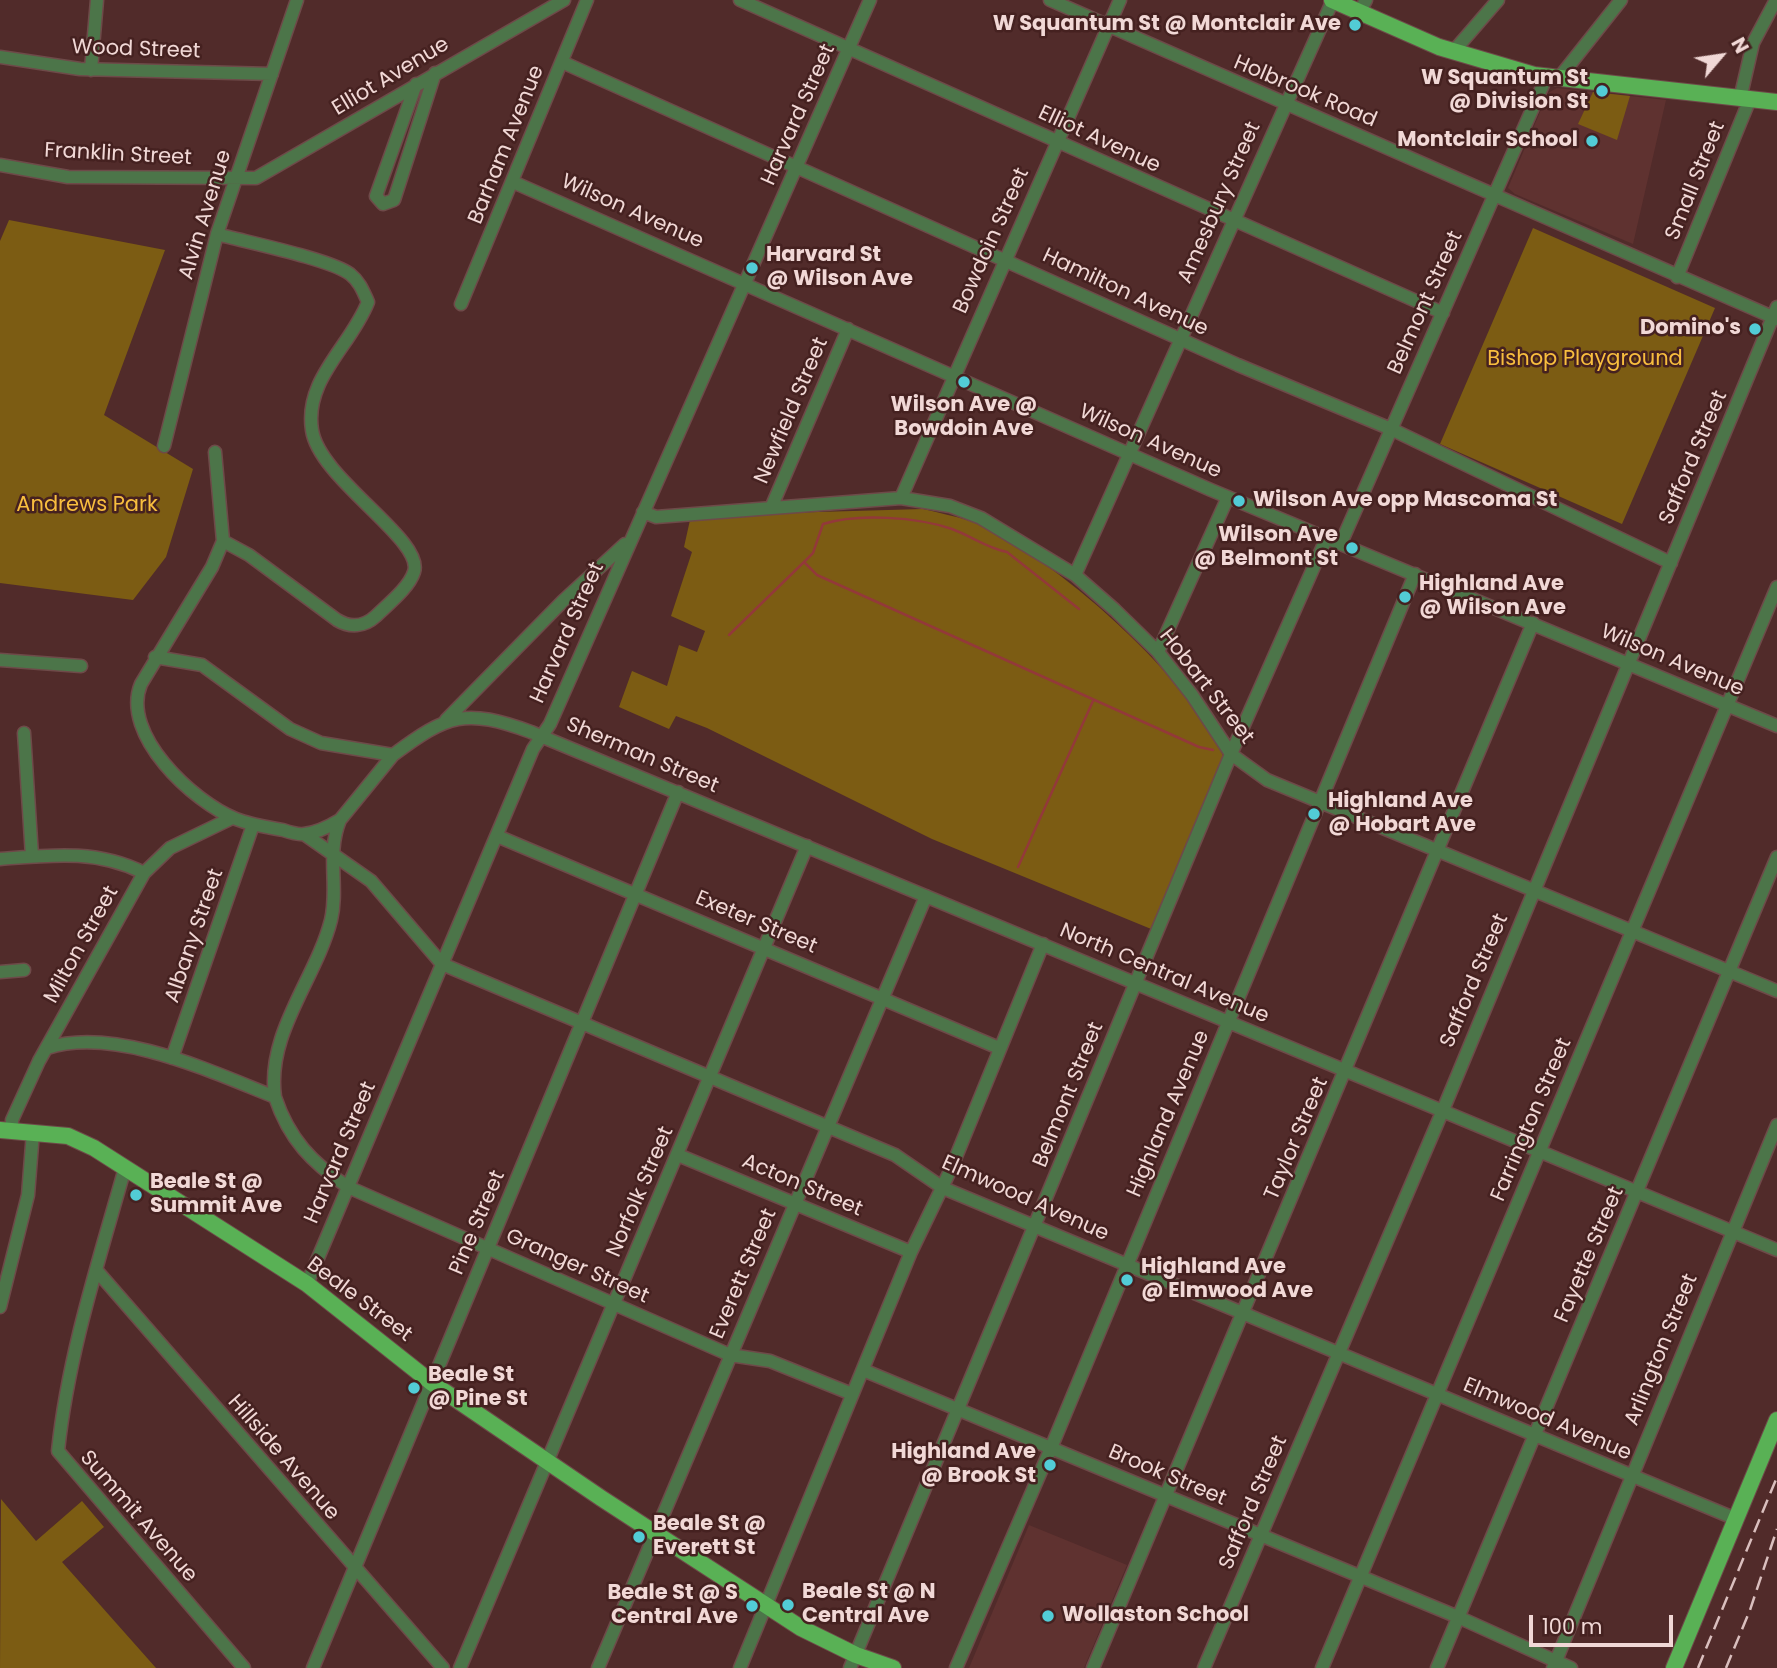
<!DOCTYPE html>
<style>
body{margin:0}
#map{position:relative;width:1777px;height:1668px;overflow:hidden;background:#512b2a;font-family:Poppins,sans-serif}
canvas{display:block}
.north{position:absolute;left:1686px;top:21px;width:70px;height:70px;-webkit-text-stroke:5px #452120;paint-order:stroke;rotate:61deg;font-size:19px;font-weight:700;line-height:28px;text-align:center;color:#f1d8d6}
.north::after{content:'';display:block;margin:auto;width:24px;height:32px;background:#f1d8d6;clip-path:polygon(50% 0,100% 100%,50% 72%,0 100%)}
.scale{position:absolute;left:1529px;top:1615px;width:144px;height:32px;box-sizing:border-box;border:4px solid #f1d8d6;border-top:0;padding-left:9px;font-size:21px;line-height:24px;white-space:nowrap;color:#f1d8d6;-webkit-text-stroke:5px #452120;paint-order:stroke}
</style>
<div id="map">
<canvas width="1777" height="1668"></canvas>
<div class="north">N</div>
<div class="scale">100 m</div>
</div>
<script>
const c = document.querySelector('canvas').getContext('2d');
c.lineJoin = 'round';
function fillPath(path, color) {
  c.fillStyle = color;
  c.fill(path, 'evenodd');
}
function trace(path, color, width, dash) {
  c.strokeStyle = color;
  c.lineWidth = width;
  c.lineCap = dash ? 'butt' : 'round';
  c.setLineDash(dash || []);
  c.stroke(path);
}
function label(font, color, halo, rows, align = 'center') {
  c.font = font + ' Poppins,sans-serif';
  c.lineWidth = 5;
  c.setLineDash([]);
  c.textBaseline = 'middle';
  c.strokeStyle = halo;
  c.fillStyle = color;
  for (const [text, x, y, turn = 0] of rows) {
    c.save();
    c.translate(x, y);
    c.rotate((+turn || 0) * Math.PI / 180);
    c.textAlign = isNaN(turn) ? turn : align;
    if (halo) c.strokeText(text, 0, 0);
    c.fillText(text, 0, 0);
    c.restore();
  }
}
fillPath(new Path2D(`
 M1557,88L1666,100L1633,244L1515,194L1508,188L1548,93Z
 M1029,1525L1127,1565L1084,1668H969Z`), '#5f3230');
fillPath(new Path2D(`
 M1593,92L1630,96L1617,140L1578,124Z
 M9,220L165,250L104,415L193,469L166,557L133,600L0,583V241Z
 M1533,228L1715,308L1622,524L1440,444Z
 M923,509C939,513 955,516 970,521C1049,551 1200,685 1227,765L1156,931L932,839L707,728L676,716L669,729L619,707L632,671L667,686L679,645L697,652L705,631L671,616L692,552L684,547L690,520L783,513Z
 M1,1499L36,1541L82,1501L104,1527L62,1562L156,1668H0Z`), '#7c5c13');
trace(new Path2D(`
 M1079,609L1007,552C987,548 971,536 952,529C917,517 858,513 823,524L813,553L804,562L817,575L1199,747L1213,750
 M729,635L804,562
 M1018,867L1093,701`), '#93393a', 2.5);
const minor = new Path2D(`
 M740,0L1443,313
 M1050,0L1777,319
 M1359,13L1366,0
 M1453,52L1498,0
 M0,57L80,69L272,74
 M562,62L1238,365L1391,429L1671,563
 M91,70L97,0
 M1559,78L1621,0
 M416,84L376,196L383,204L394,200L435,73
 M1740,99L1753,43L1776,0
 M0,165L68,177L256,178L564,0
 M513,182L1211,490L1777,726
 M217,234C246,242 330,259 350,274C360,282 363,291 368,302C351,346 304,379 312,430C319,479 425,540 414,572C409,588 387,605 376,616C364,627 350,628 337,620L249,555L223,541L212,567L141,684C120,734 193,802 236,819C251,825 267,827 283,830C289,832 298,835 304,834C315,833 330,826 340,820
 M1677,277L1750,99
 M461,304L587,0
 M164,446L217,234L297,0
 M215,452L223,541
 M901,498L1120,0
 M771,508L848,329
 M643,512L656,517L901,498L950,506L981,518L1075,575L1115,610L1158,652L1192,695L1231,754L1267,780L1777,991
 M1341,543L1546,78
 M1075,575L1333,0
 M1158,652L1228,497
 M155,657L202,665L290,729L321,743L393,755C448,714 465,708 531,732L1777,1250
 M0,660L81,666
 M446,720L563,601L625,544
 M24,733L32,856
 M304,834L371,881L442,964L895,1155L943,1188L1736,1519
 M497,836L999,1048
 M0,859C50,855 97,849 144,873
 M0,972L24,970
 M47,1048C115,1026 212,1072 275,1097C289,1139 312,1163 348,1187L730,1355L770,1361L852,1394
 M172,1058L253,825
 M275,1097C266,1033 316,979 331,920C339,887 326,854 340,820L393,755
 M12,1130V1120L39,1061L144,873L170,848L232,818
 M678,1155L911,1252
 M125,1168C99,1260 68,1355 58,1451L244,1668
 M97,1271L443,1668
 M307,1284L533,749L550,724L870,0
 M0,1307L28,1195L33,1132
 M863,1370L1458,1617L1571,1668
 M313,1668L678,792
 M460,1668L807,846
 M598,1668L926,896
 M740,1668L911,1252L951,1169L1043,944
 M850,1668L1231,754L1327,537
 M956,1668L1051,1448L1415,574
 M1093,1668L1533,623
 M1204,1668L1443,1110L1777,307
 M1322,1668L1777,587
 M1437,1668L1777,857
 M1553,1668L1777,1125`);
const major = new Path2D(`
 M1332,0L1439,47L1534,75L1777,102
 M0,1130L68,1136L94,1148L307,1284L432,1383L601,1498L801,1628L856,1655L893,1668
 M1674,1668L1777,1420`);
trace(minor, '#6e4a49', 15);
trace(major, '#6e4a49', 18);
trace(minor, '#4c7549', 12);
trace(major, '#59b155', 16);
trace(new Path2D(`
 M1698,1668L1777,1477
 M1726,1668L1750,1610L1777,1529`), '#dabfbe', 2.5, [14, 7]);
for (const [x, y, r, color] of [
 [1355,25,7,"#52ccd6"],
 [1602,91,7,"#52ccd6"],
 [1592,141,7,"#52ccd6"],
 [752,268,7,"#52ccd6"],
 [1755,329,7,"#52ccd6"],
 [964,382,7,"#52ccd6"],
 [1239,501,7,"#52ccd6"],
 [1352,548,7,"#52ccd6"],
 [1405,597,7,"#52ccd6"],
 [1314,814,7,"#52ccd6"],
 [136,1195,7,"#52ccd6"],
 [1127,1280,7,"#52ccd6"],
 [414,1388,7,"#52ccd6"],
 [1050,1465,7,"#52ccd6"],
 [639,1537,7,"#52ccd6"],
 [788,1605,7,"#52ccd6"],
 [752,1606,7,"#52ccd6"],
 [1048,1616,7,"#52ccd6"]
]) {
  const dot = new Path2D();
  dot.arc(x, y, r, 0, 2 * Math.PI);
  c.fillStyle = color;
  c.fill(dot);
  trace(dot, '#452120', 2.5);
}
label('bold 21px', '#f1d8d6', '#452120', [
 ["W Squantum St @ Montclair Ave",1341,25,"right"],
 ["W Squantum St",1588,79,"right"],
 ["@ Division St",1588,103,"right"],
 ["Montclair School",1578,141,"right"],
 ["Harvard St",766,256],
 ["@ Wilson Ave",766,280],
 ["Domino's",1741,329,"right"],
 ["Wilson Ave @",964,406,"center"],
 ["Bowdoin Ave",964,430,"center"],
 ["Wilson Ave opp Mascoma St",1253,501],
 ["Wilson Ave",1338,536,"right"],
 ["@ Belmont St",1338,560,"right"],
 ["Highland Ave",1419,585],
 ["@ Wilson Ave",1419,609],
 ["Highland Ave",1328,802],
 ["@ Hobart Ave",1328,826],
 ["Beale St @",150,1183],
 ["Summit Ave",150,1207],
 ["Highland Ave",1141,1268],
 ["@ Elmwood Ave",1141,1292],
 ["Beale St",428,1376],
 ["@ Pine St",428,1400],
 ["Highland Ave",1036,1453,"right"],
 ["@ Brook St",1036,1477,"right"],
 ["Beale St @",653,1525],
 ["Everett St",653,1549],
 ["Beale St @ N",802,1593],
 ["Central Ave",802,1617],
 ["Beale St @ S",738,1594,"right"],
 ["Central Ave",738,1618,"right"],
 ["Wollaston School",1062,1616]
], 'left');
label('21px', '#f1d8d6', '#452120', [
 ["Wood Street",136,50,2],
 ["Elliot Avenue",391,77,-31],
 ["Holbrook Road",1305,92,23],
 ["Harvard Street",799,115,-66],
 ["Elliot Avenue",1099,140,25],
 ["Barham Avenue",507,145,-68],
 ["Franklin Street",118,155,3],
 ["Small Street",1696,181,-68],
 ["Amesbury Street",1220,203,-66],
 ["Wilson Avenue",632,212,24],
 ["Alvin Avenue",206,215,-73],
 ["Bowdoin Street",992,241,-66],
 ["Hamilton Avenue",1125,293,25],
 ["Belmont Street",1426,303,-66],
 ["Newfield Street",792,411,-67],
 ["Wilson Avenue",1150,442,24],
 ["Safford Street",1694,458,-67],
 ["Harvard Street",568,633,-66],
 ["Wilson Avenue",1672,661,23],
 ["Hobart Street",1206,687,52],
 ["Sherman Street",642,756,23],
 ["Exeter Street",756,923,23],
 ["Albany Street",195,936,-71],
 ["Milton Street",82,945,-61],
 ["North Central Avenue",1164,974,23],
 ["Safford Street",1475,981,-67],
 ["Belmont Street",1069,1095,-68],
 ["Highland Avenue",1169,1114,-67],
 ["Farrington Street",1532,1120,-67],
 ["Taylor Street",1297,1139,-67],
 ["Harvard Street",341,1153,-67],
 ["Acton Street",802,1186,23],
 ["Norfolk Street",641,1192,-67],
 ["Elmwood Avenue",1025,1199,24],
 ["Pine Street",478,1223,-67],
 ["Fayette Street",1590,1255,-67],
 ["Granger Street",577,1267,24],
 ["Everett Street",744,1274,-67],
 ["Beale Street",359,1300,37],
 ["Arlington Street",1662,1350,-68],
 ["Elmwood Avenue",1547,1420,23],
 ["Hillside Avenue",283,1458,49],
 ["Brook Street",1167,1476,23],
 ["Safford Street",1254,1503,-67],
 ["Summit Avenue",138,1517,49]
]);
label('21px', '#f8be3e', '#452120', [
 ["Bishop Playground",1585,360],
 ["Andrews Park",87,506]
]);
</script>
